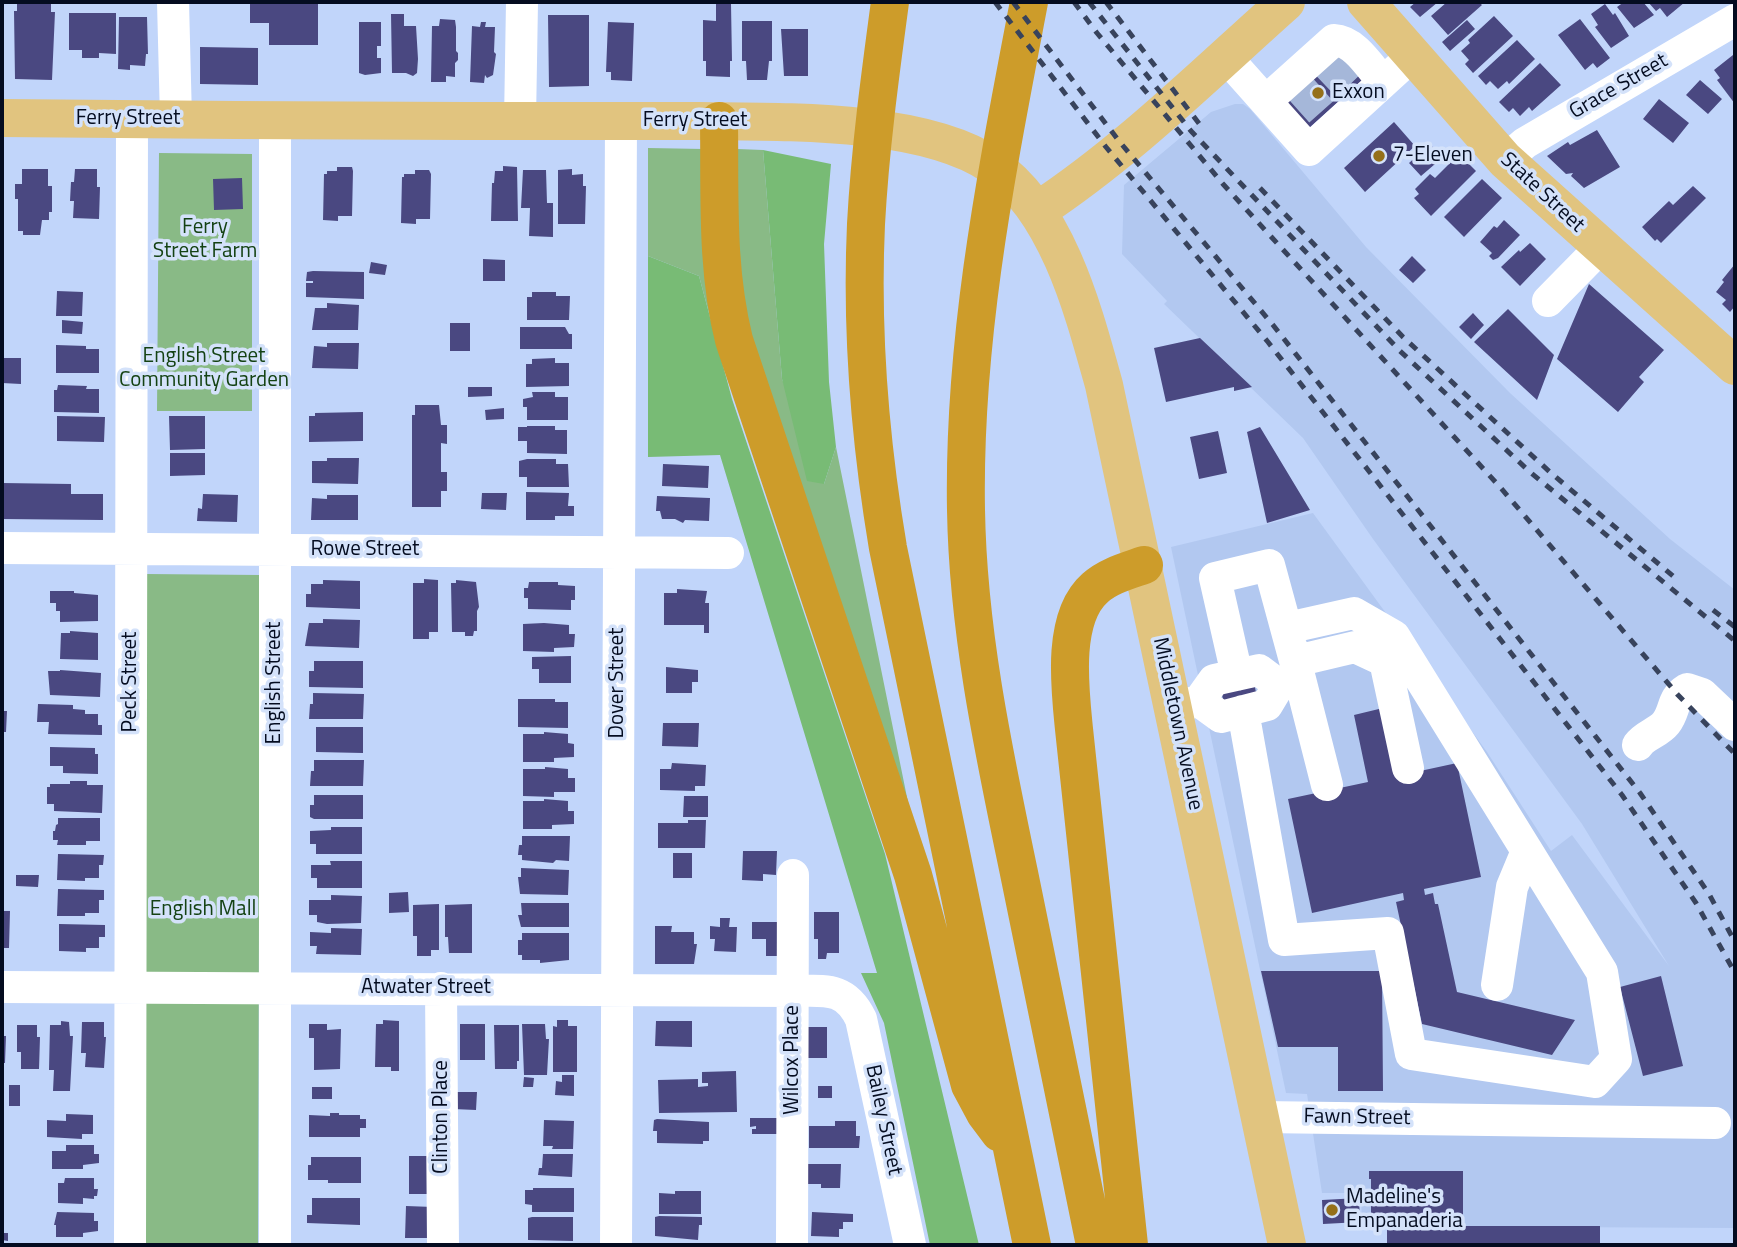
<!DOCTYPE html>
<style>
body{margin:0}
#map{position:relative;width:1737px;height:1247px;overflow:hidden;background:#c1d5fa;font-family:"Titillium Web",sans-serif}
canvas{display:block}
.frame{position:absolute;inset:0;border:4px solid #040c20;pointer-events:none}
</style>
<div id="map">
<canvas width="1737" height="1247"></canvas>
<div class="frame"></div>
</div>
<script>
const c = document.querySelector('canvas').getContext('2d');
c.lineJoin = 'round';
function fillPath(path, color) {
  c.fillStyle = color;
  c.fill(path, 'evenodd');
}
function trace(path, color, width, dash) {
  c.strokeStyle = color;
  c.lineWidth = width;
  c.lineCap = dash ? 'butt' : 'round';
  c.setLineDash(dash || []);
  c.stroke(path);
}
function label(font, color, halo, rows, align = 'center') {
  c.font = font + ' "Titillium Web",sans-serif';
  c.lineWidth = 7;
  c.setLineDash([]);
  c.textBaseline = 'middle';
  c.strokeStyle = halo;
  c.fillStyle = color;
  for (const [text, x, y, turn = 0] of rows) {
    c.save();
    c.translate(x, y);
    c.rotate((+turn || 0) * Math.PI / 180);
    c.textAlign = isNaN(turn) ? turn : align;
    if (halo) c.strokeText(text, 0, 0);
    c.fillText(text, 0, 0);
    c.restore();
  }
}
fillPath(new Path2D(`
 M1235,104H1243L1250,109L1366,247L1510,393L1670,539L1735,590V1228L1362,1226L1361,1193H1322L1307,1094L1286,1093L1171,547L1313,513L1487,752L1551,851L1572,835L1669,966L1582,824L1373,539L1303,438L1164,304L1167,301L1122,254L1124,185L1211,112Z`), '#b2c8f0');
fillPath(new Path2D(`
 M648,148L704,149L713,328L699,276L648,256Z
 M737,149L763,150L782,379L824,484L836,447L912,822L736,292Z
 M159,153L252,154V411H157Z
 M146,574L260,575L258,1245H146Z`), '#89ba86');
fillPath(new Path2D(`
 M763,150L831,164L824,244L829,382L836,447L824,484L807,481L782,379Z
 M648,256L699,276L732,399L885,854L979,1245H930L884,1023L861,973H877L720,455L648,457Z`), '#78bb75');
fillPath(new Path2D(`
 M17,2H51V12H55L52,80L15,79L14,11H17Z
 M250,2H318V45H269V23H250Z
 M1416,2H1438L1420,17L1410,7Z
 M1447,2H1479L1482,5L1448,35L1431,16Z
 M1643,2L1654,15L1634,28L1617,7L1624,2Z
 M1648,2H1685L1667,17L1660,8L1656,11Z
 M716,4H731L732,61H730V77L706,76V61H703V20L716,21Z
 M1605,4L1613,15L1615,13L1629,36L1611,48L1595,27L1598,25L1591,14Z
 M69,13H116V54L99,53V58H82V50H69Z
 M391,14H404V26H416L418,59L417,73L413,76L406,73H392Z
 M548,15H589V86L549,87Z
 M1494,16L1513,36L1473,73L1465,64L1469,60L1461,51L1470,43L1468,40Z
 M119,17H147L148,54H146L145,66L130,65V70L118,69Z
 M440,19L455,20L456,27V51L458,53V60L455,63V77L446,76V82H431L432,26H439Z
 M1580,19L1610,58L1597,68L1593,63L1585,70L1558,35Z
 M1467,20L1475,29L1450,51L1442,42Z
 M742,21H772V61H769L767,80H747L746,61H742Z
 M359,22H381V46H377V58H381V73L365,75L359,73Z
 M481,22H486L485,27H495L494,52L496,54L493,75L487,78L485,75L484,83L470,82L472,26L480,27Z
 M608,22L634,23L632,81L611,80V72H606Z
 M781,29H808V76H784Z
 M1517,40L1535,59L1509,84L1507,81L1498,89L1490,81L1486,85L1478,76Z
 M200,47L258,48V85L200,84Z
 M1342,49L1367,76L1308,129L1284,102Z
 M1733,55L1735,58V104L1717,80L1720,78L1714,70Z
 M1540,63L1561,85L1532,111L1529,107L1520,116L1513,108L1509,112L1499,102Z
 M1700,80L1722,99L1708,114L1686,95Z
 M1659,99L1689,123L1673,143L1643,119Z
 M1394,122L1415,146L1365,192L1344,168Z
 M1597,130L1620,167L1584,188L1571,176L1573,173L1566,174L1547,156L1568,142L1570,145Z
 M1430,144L1442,158L1421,176L1409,163Z
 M1459,154L1476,171L1431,216L1414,198L1419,194L1415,189L1430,174L1435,178Z
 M503,166L517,167L518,221H491L492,183H494L495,171H503Z
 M337,167H352L353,171L352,216H338V221L323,220L324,174H327V171H337Z
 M22,169H48V186H52V212H49V220H42L40,235H23V231H18V199H15V184H22Z
 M75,169H97V187H100L99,219L73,218L74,201H70L71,182H74Z
 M572,169V175L583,174V186H586L585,224H558V170Z
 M415,170H429L431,174L430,219H416V224L401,223L402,177H404V174H415Z
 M523,170H546L547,203H553V237L529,236L530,208H521Z
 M242,178L243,209L214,210L213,179Z
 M1482,179L1502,198L1464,237L1444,217Z
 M1693,186L1706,198L1661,243L1657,239L1655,241L1642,227L1669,201L1673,205Z
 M1504,220L1520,235L1498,258L1493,260L1489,256L1492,253L1480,242L1494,226L1497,228Z
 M1530,243L1546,259L1520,286L1501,267L1519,250L1520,252Z
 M1412,256L1426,270L1413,283L1399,270Z
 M483,259L505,260V281H483Z
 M371,262L387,265L385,275L369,273Z
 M1735,264V306L1730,312L1722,304L1726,300L1716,292L1724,282L1722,280Z
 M313,271L364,272V299L306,297V283H313V281H306L307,272Z
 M1589,284L1664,350L1639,377L1644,382L1618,412L1557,359Z
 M57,291L83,292L82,316H56Z
 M532,292H556V296H570L569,320H527V297H532Z
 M327,303L359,305L358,330H312L315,308H327Z
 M1508,309L1554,355L1537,400L1474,342Z
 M1473,313L1484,325L1471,339L1459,327Z
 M62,320L83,322L82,334L62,333Z
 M450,323H470V351H450Z
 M520,327H565L569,334H572V349H520Z
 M1200,338L1252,387L1234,391V387L1166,402L1154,348Z
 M327,343H359L358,369L312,368L314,346L327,347Z
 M56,345L86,346V349H99V373H56Z
 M2,358H21V384L2,383Z
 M555,358V363H569V386L526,387V364H532V359Z
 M58,385L87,386L86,389H99V413L54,412V390H57Z
 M468,387H492V396L468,397Z
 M532,392H555V397H568V420H527V407H523V399L533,397Z
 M415,405H439L441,425H447V444L441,443V472H447V491H441V507H412V415H415Z
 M504,408V419L486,420L485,410Z
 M363,412V441L309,442V416H315V413Z
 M57,416L105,417L104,442L57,441Z
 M169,416H205V449L170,450Z
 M527,426H555V430H567V454L527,453V441H518V427H527Z
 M1260,427L1310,510L1267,523L1247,432Z
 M1218,431L1227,473L1199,479L1190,437Z
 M170,453H205V475L170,476Z
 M327,458H359L358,484L312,483V461H327Z
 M527,459H556V464H568L569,487H527V477H519V461Z
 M663,464L709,466L708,488L662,486Z
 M2,483L71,484V494H103V520L2,519Z
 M526,492L569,493L568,506H574V516H555V520H526Z
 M482,493H507L506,510L481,509Z
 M203,494L238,495L237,522L197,521L198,508L202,509Z
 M327,495H358V520H311L312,498L327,499Z
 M657,496L710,498L709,521L685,520L683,523L675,519H662L660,511H656Z
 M424,579L438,580V632H429V639H413V583H424Z
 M323,580L360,581V609L306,607V594H311V584H323Z
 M456,580L476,582L479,607L477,611V631H474L473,636H465V632H452L451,583H456Z
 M529,582H558V585L575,586V600H571V610L528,609V598H524V588H528Z
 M677,589L707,591L705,603H709V633H704V625H664V593H677Z
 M50,591H74V593L98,595V621L60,622V611H56V603H50Z
 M323,619L360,620L359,648L305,646L309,623H323Z
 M544,623L569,625V634H575L574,647L554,648V652L523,651V624Z
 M70,631L98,633V660L60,659L61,633H70Z
 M571,656V683H539V669H532V657Z
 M314,661H363V688L309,687V671H314Z
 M666,667L698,670V682H692V693H666Z
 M60,670L101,673L100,697L50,695L48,671H60Z
 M1253,677L1258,703L1225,710L1220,684Z
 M313,693L364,694L363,719H309L310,704H313Z
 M518,699H555V702H568V728L518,727Z
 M38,704L73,705V709L85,710V714H98V725H102V735L48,734L49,722H37Z
 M1383,708L1397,776L1457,763L1481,877L1424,889L1425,895L1433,893L1435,904H1438L1457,992L1575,1020L1552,1055L1422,1024L1396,902L1404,900L1403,893L1312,913L1288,799L1368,782L1354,715Z
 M2,711H7L6,732H2Z
 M663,723H699L698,747L662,746Z
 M316,727H363V753L316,752Z
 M544,732L568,734V743L574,744V757L554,758V762H523V734H544Z
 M50,747L95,748V754H98V774L63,773V766H50Z
 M314,760H364L363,786H310L311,771H314Z
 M672,763L706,765L705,786H695V791L660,790V769H671Z
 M545,767L568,769V778H575V792H554V797L523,796V769H545Z
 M70,781H87V785H103L102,813L54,811V804H47V787H50V784H70Z
 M314,795H363V819H314L310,817V805H314Z
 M684,796H708V817H683Z
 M544,799L568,801V811H574V824L552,825V829H523V801H544Z
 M58,818H100V841H86V845H57L58,840H53V831H55L56,825L58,824Z
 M688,820H706L705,848H658V823H688Z
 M331,827H362V854H316V844H310V831L331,830Z
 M522,836H570L569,861L556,860L553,863L522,860V855H518L519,845H522Z
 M743,851H777L776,875L763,874V881L742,880Z
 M673,853H692V878H673Z
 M58,854L104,855L103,865H99V878H85V881L57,880Z
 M330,861H362V888H317V878H311V865H331Z
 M521,868L569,870L568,895L520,894L518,877H521Z
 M16,875H39L38,887L16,886Z
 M58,889L104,890V900H99V913H85V916H57Z
 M408,892L409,912L389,913V893Z
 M331,895L362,896L361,923L327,924L317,922V915H309V900H331Z
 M521,903H569V927H521L518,915H522Z
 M439,904V950H431V956H417V936H413V905Z
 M472,904V953H449L448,937H445V905Z
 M2,911H10L9,948H2Z
 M814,912H839V953H827L826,959H818V939H814Z
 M720,918H730L729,927H737L736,952L714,951L715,939H710V926L720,927Z
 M752,922H785L784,956H766V939H752Z
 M59,924L105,925V937H99V948H86V952L59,951Z
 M655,926H672L671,932H694V944H697L694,964H655Z
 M331,928L362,929L361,955L316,954L317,946H310V932L331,933Z
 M522,933H569V960L540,963V960H522V955H518V940H522Z
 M1261,971H1382L1383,1091H1338V1047H1278Z
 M1661,976L1683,1066L1643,1076L1620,987Z
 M383,1020L399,1021V1071H391V1067H375L376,1024H383Z
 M557,1020H568V1026H577V1072H553V1026L557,1027Z
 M61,1021L69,1022L70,1036H73L70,1091H53L54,1070H49L50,1025H61Z
 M656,1021H692V1047L655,1046Z
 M82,1022H104V1037H106L104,1068L85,1067L86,1053H81Z
 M309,1024H327V1030L341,1029L340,1069L314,1070V1038H309Z
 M460,1024H485V1060H460Z
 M522,1024H545L546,1039H549L547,1075H524Z
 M17,1025H37V1037H40L39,1069H21V1052H17Z
 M494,1025H519V1061H517V1069H495Z
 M808,1027H827V1058H808Z
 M2,1036H6L5,1063H2Z
 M736,1071L737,1112L659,1113L658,1080L698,1079V1087L708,1086V1083H702V1072Z
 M562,1075H574V1096L555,1095L556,1081L562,1082Z
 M524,1077L534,1078L533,1087H523Z
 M9,1085H20V1106H9Z
 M818,1086H832V1098H818Z
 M312,1087H332V1099H312Z
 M454,1092H477L476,1110L453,1109Z
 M330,1113H339V1115H360V1119H366V1128H360V1137H309V1115L330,1116Z
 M66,1114L93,1115V1134H82V1139L47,1137V1120L66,1121Z
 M750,1118H781V1134H752V1129H756V1126L750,1127Z
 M657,1119L709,1122V1141H703V1144L657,1143V1131H653L654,1120Z
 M544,1120L574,1121L573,1149H552L553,1146H543Z
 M835,1121H856V1136H860L859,1148H809V1126H835Z
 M66,1145H94V1154H99V1163L83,1165V1169H52V1151H66Z
 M543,1154H573L572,1177L538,1175L539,1168H542Z
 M409,1156H429V1194H409Z
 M311,1157H361V1183H328V1180H308V1165H311Z
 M805,1164H841L840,1188H821V1184H805Z
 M1369,1171H1463V1217H1371V1179H1369Z
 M65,1178H94V1189H98L97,1196H94V1199L83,1198V1204L58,1203V1183H64Z
 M533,1188H574V1212H532V1205L525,1204V1190H533Z
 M675,1191H701V1214H659V1193L675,1194Z
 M312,1198H360V1225L307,1223V1215H312Z
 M1359,1198L1360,1222L1323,1224L1322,1200Z
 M406,1206L433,1207L432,1238H405Z
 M57,1212L94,1213V1221H98V1231L83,1233V1237H56V1225H54Z
 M812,1212L853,1214V1222H843V1229H839V1237L811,1236Z
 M659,1216L702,1217V1225H699L698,1240L655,1236V1217Z
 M532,1217H573V1241L528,1240V1218Z
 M1387,1226H1600V1245H1387Z
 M2,1233H8V1241L2,1240Z`), '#4a4881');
trace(new Path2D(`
 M1326,63L1352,90
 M1300,88L1324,115`), '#a5b7d9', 32, [32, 16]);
trace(new Path2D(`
 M173,2L176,119
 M1226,57L1309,150L1413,55
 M1266,101L1334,40C1355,41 1370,67 1383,82
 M520,121L522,2
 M1505,160L1525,143L1735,20
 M1548,301L1601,247
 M2,548L728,553
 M1296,661L1355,647L1385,661L1408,768
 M1237,675L1215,578L1269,565L1300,679
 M1199,701L1221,717L1267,705L1279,685L1300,679L1327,785
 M1178,706L1199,701L1214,680L1259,670L1279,685
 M1243,711L1284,940L1388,933L1411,1054L1595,1082L1616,1059L1602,972L1394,636L1354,613L1287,628
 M1638,745C1645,735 1658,733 1666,723C1676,710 1671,699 1687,689L1702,694L1735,725
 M1497,985L1512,887L1527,851
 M2,987L793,991C825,991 845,986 861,1019L910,1245
 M441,988L443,1245
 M1261,1117L1715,1123
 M130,1245L132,119
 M275,1245V120
 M616,1245L621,121
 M792,1245L793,875`), '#fff', 32);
trace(new Path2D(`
 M1366,2L1505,160L1735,366
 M2,118C157,119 311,121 466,121C544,121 621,121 698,121C781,122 923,118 993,166C1058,210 1084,313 1104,385L1287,1245
 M1037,211C1128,151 1205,74 1286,2`), '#e1c47f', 38);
trace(new Path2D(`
 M890,2C880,76 870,150 866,224C861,333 870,441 888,548L1032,1245
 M1029,2C997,170 963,337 966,510C968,633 994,753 1019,873C1044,997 1070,1121 1095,1245
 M719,121C720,196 716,268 734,340L913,875L970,1085L985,1113L1000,1133
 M1129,1245L1074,729C1070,689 1061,618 1095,588C1108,576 1127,571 1144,565`), '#cd9c2a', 38);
trace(new Path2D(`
 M995,2L1106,147L1268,342L1622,795L1696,903L1735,973
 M1013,2L1119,141L1273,325L1640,793L1709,894L1735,942
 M1074,2L1097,33L1223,184L1500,487L1678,695L1735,754
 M1089,2L1191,131L1400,351L1530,472L1735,641
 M1106,2L1204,130
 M1260,188L1403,337L1551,473L1673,576
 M1713,610L1735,627`), '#38435c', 5, [9, 9]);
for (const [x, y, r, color] of [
 [1318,93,7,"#957019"],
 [1379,156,7,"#957019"],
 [1332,1210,7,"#957019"]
]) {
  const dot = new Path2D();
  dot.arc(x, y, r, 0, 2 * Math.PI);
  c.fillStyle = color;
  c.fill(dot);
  trace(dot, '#d4e2fa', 2.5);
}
label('21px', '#040c20', '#d4e2fa', [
 ["Grace Street",1619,87,-30],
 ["Ferry Street",128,119],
 ["Ferry Street",695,121],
 ["State Street",1542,193,43],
 ["Rowe Street",365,550],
 ["Peck Street",131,682,-90],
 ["English Street",275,683,-90],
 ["Dover Street",618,683,-90],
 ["Middletown Avenue",1177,724,78],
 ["Atwater Street",426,988],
 ["Wilcox Place",793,1060,-90],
 ["Clinton Place",442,1117,-90],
 ["Fawn Street",1357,1118,1],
 ["Bailey Street",883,1120,78]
]);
label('21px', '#040c20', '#d4e2fa', [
 ["Exxon",1332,93],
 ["7-Eleven",1393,156],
 ["Madeline's",1346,1198],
 ["Empanaderia",1346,1222]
], 'left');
label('21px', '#144213', '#d4e2fa', [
 ["Ferry",205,228],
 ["Street Farm",205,252],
 ["English Street",204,357],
 ["Community Garden",204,381],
 ["English Mall",203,910]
]);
</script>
